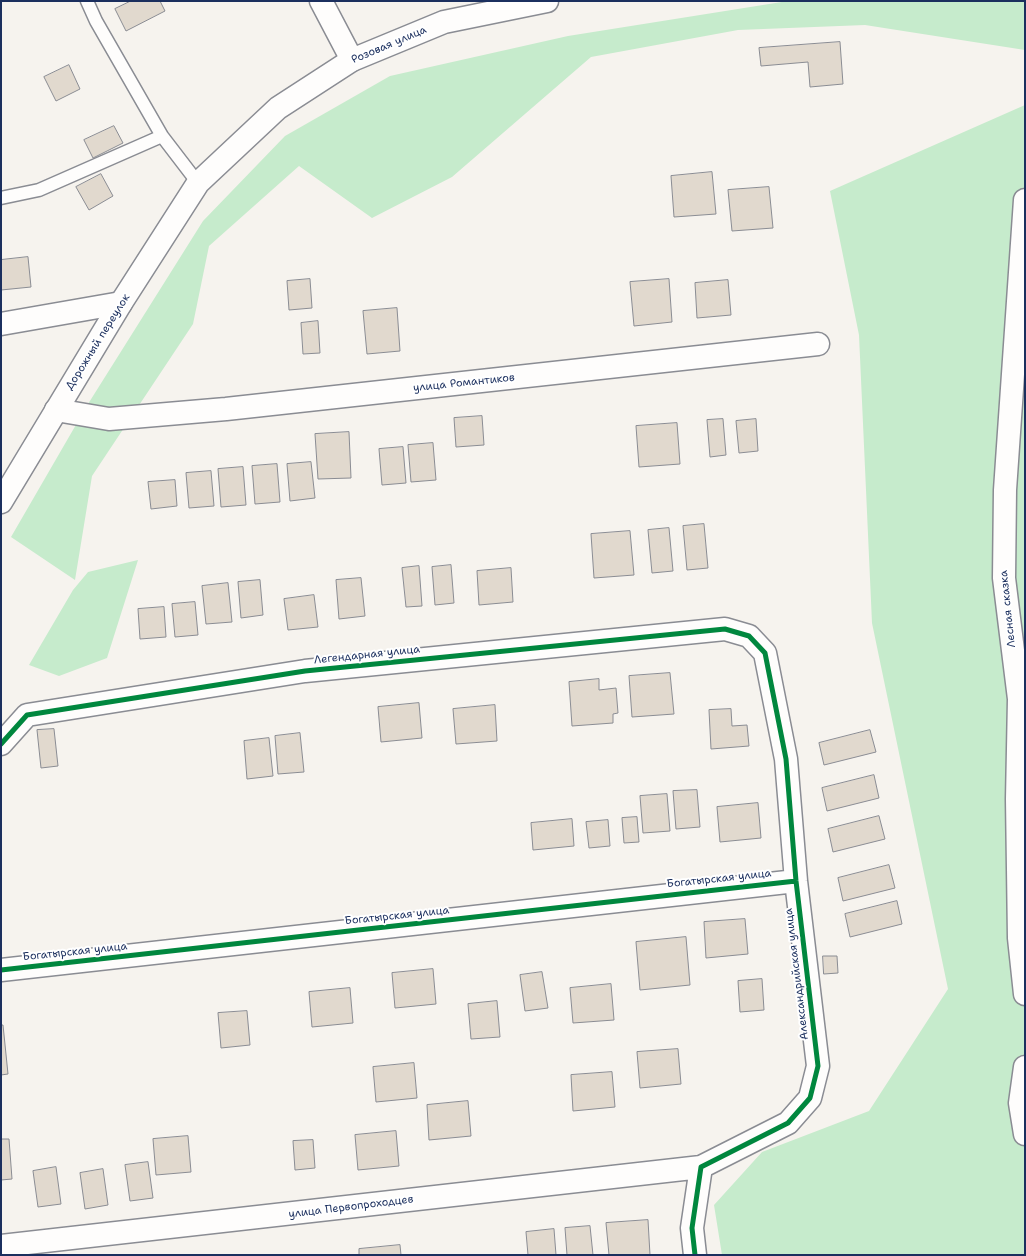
<!DOCTYPE html>
<meta charset="utf-8">
<style>
body{margin:0}
#map{position:relative;width:1026px;height:1256px;overflow:hidden;background:#f6f3ee;font-family:"Shantell Sans",sans-serif}
canvas{display:block}
.frame{position:absolute;inset:0;border:2px solid #1b2f5e;pointer-events:none}
</style>
<div id="map">
<canvas width="1026" height="1256"></canvas>
<div class="frame"></div>
</div>
<script>
const c = document.querySelector('canvas').getContext('2d');
c.lineJoin = 'round';
function fillPath(path, color) {
  c.fillStyle = color;
  c.fill(path, 'evenodd');
}
function trace(path, color, width, dash) {
  c.strokeStyle = color;
  c.lineWidth = width;
  c.lineCap = dash ? 'butt' : 'round';
  c.setLineDash(dash || []);
  c.stroke(path);
}
function label(font, color, halo, rows, align = 'center') {
  c.font = font + ' "Shantell Sans",sans-serif';
  c.lineWidth = 4;
  c.setLineDash([]);
  c.textBaseline = 'middle';
  c.strokeStyle = halo;
  c.fillStyle = color;
  for (const [text, x, y, turn = 0] of rows) {
    c.save();
    c.translate(x, y);
    c.rotate((+turn || 0) * Math.PI / 180);
    c.textAlign = isNaN(turn) ? turn : align;
    if (halo) c.strokeText(text, 0, 0);
    c.fillText(text, 0, 0);
    c.restore();
  }
}
fillPath(new Path2D(`
 M788,1H1025V50L865,25L738,30L591,57L452,177L372,218L299,166L209,246L193,324L92,476L75,580L11,537L88,404L203,221L285,136L390,76L568,36Z
 M1025,105V1255H722L714,1205L762,1152L869,1111L948,989L872,623L859,335L830,191Z
 M138,560L107,658L59,676L29,665L73,590L88,572Z`), '#c6ebcc');
const building = new Path2D(`
 M131,1H160L165,11L126,31L115,9Z
 M840,42L843,84L810,87L808,62L761,66L759,48Z
 M69,65L80,89L56,101L44,77Z
 M114,126L123,143L93,158L84,140Z
 M712,172L716,214L674,217L671,176Z
 M101,174L113,196L89,210L76,187Z
 M769,187L773,228L732,231L728,190Z
 M28,257L31,287L1,290V260Z
 M310,279L312,308L289,310L287,281Z
 M669,279L672,322L634,326L630,282Z
 M728,280L731,315L697,318L695,283Z
 M397,308L400,351L367,354L363,311Z
 M318,321L320,353L303,354L301,323Z
 M482,416L484,445L456,447L454,418Z
 M723,419L726,455L710,457L707,420Z
 M756,419L758,451L739,453L736,421Z
 M677,423L680,464L639,467L636,426Z
 M349,432L351,478L318,479L315,434Z
 M433,443L436,480L411,482L408,445Z
 M403,447L406,483L382,485L379,449Z
 M311,462L315,498L290,501L287,464Z
 M277,464L280,502L255,504L252,466Z
 M243,467L246,505L221,507L218,469Z
 M211,471L214,506L189,508L186,473Z
 M175,480L177,506L151,509L148,482Z
 M704,524L708,568L687,570L683,526Z
 M669,528L673,571L652,573L648,530Z
 M630,531L634,575L594,578L591,534Z
 M451,565L454,603L435,605L432,567Z
 M419,566L422,606L406,607L402,568Z
 M511,568L513,602L479,605L477,571Z
 M361,578L365,616L339,619L336,580Z
 M260,580L263,615L241,618L238,582Z
 M228,583L232,622L206,624L202,586Z
 M314,595L318,627L288,630L284,599Z
 M195,602L198,635L175,637L172,604Z
 M164,607L166,637L140,639L138,609Z
 M670,673L674,714L632,717L629,676Z
 M599,679V690L616,688L618,713L613,714V723L572,726L569,682Z
 M419,703L422,738L381,742L378,707Z
 M495,705L497,741L456,744L453,709Z
 M731,709L732,726L747,725L749,746L711,749L709,710Z
 M54,729L58,766L41,768L37,730Z
 M870,730L876,752L824,765L819,743Z
 M300,733L304,772L278,774L275,736Z
 M269,738L273,776L247,779L244,741Z
 M874,775L879,798L827,811L822,788Z
 M697,790L700,827L676,829L673,791Z
 M667,794L670,831L643,833L640,796Z
 M758,803L761,838L720,842L717,807Z
 M879,816L885,839L833,852L828,829Z
 M637,817L639,842L624,843L622,818Z
 M572,819L574,846L533,850L531,823Z
 M608,820L610,846L589,848L586,822Z
 M889,865L895,888L843,901L838,878Z
 M897,901L902,924L850,937L845,914Z
 M745,919L748,954L706,958L704,922Z
 M686,937L690,985L640,990L636,942Z
 M823,956H837L838,973L824,974Z
 M433,969L436,1004L395,1008L392,973Z
 M542,972L548,1008L525,1011L520,975Z
 M762,979L764,1010L740,1012L738,981Z
 M611,984L614,1020L573,1023L570,988Z
 M350,988L353,1023L312,1027L309,992Z
 M497,1001L500,1037L471,1039L468,1004Z
 M247,1011L250,1045L221,1048L218,1013Z
 M1,1025H3L8,1074L1,1075Z
 M678,1049L681,1084L640,1088L637,1052Z
 M414,1063L417,1098L376,1102L373,1067Z
 M612,1072L615,1107L573,1111L571,1075Z
 M468,1101L471,1136L429,1140L427,1105Z
 M396,1131L399,1166L358,1170L355,1135Z
 M188,1136L191,1172L156,1175L153,1139Z
 M1,1139H9L12,1179L1,1180Z
 M313,1140L315,1168L295,1170L293,1141Z
 M148,1162L153,1198L130,1201L125,1165Z
 M56,1167L61,1204L38,1207L33,1171Z
 M103,1169L108,1205L85,1209L80,1173Z
 M648,1220L650,1255H609L606,1223Z
 M590,1226L593,1255H567L565,1228Z
 M554,1229L556,1255H528L526,1232Z
 M400,1245L401,1255H359V1249Z`);
fillPath(building, '#e1d9ce');
trace(building, '#8a8c93', 1);
const lane = new Path2D(`
 M87,1L96,21L162,136L198,183
 M1,198L39,190L162,136`);
const street = new Path2D(`
 M321,1L352,60
 M1025,200L1005,490L1004,578L1019,699L1017,799L1019,938L1025,994
 M1,324L121,303
 M56,410L109,419L226,409L818,344
 M1,744L27,715L305,671L725,629L749,636L765,653L786,759L796,881L818,1066L810,1098L788,1123L701,1167L692,1228L695,1255
 M1,970L796,881
 M1025,1067L1020,1103L1025,1134
 M1,1246L701,1167`);
const secondary = new Path2D(`
 M1,502L121,303L198,183L278,108L352,60L444,22L547,1`);
trace(lane, '#8a8c93', 15);
trace(street, '#8a8c93', 25);
trace(secondary, '#8a8c93', 25);
trace(lane, '#fefdfc', 12);
trace(street, '#fefdfc', 22);
trace(secondary, '#fefdfc', 22);
trace(new Path2D(`
 M1,744L27,715L305,671L725,629L749,636L765,653L786,759L796,881L818,1066L810,1098L788,1123L701,1167L692,1228L695,1255
 M1,970L796,881`), '#00873e', 5);
label('11px', '#1b2f5e', '#fff', [
 ["Розовая улица",389,45,-23],
 ["Дорожный переулок",98,342,-58],
 ["улица Романтиков",464,383,-6],
 ["Лесная сказка",1008,609,-96],
 ["Легендарная улица",367,655,-6],
 ["Богатырская улица",719,879,-6],
 ["Богатырская улица",397,916,-6],
 ["Богатырская улица",75,952,-6],
 ["Александрийская улица",797,974,-97],
 ["улица Первопроходцев",351,1207,-7]
]);
</script>
